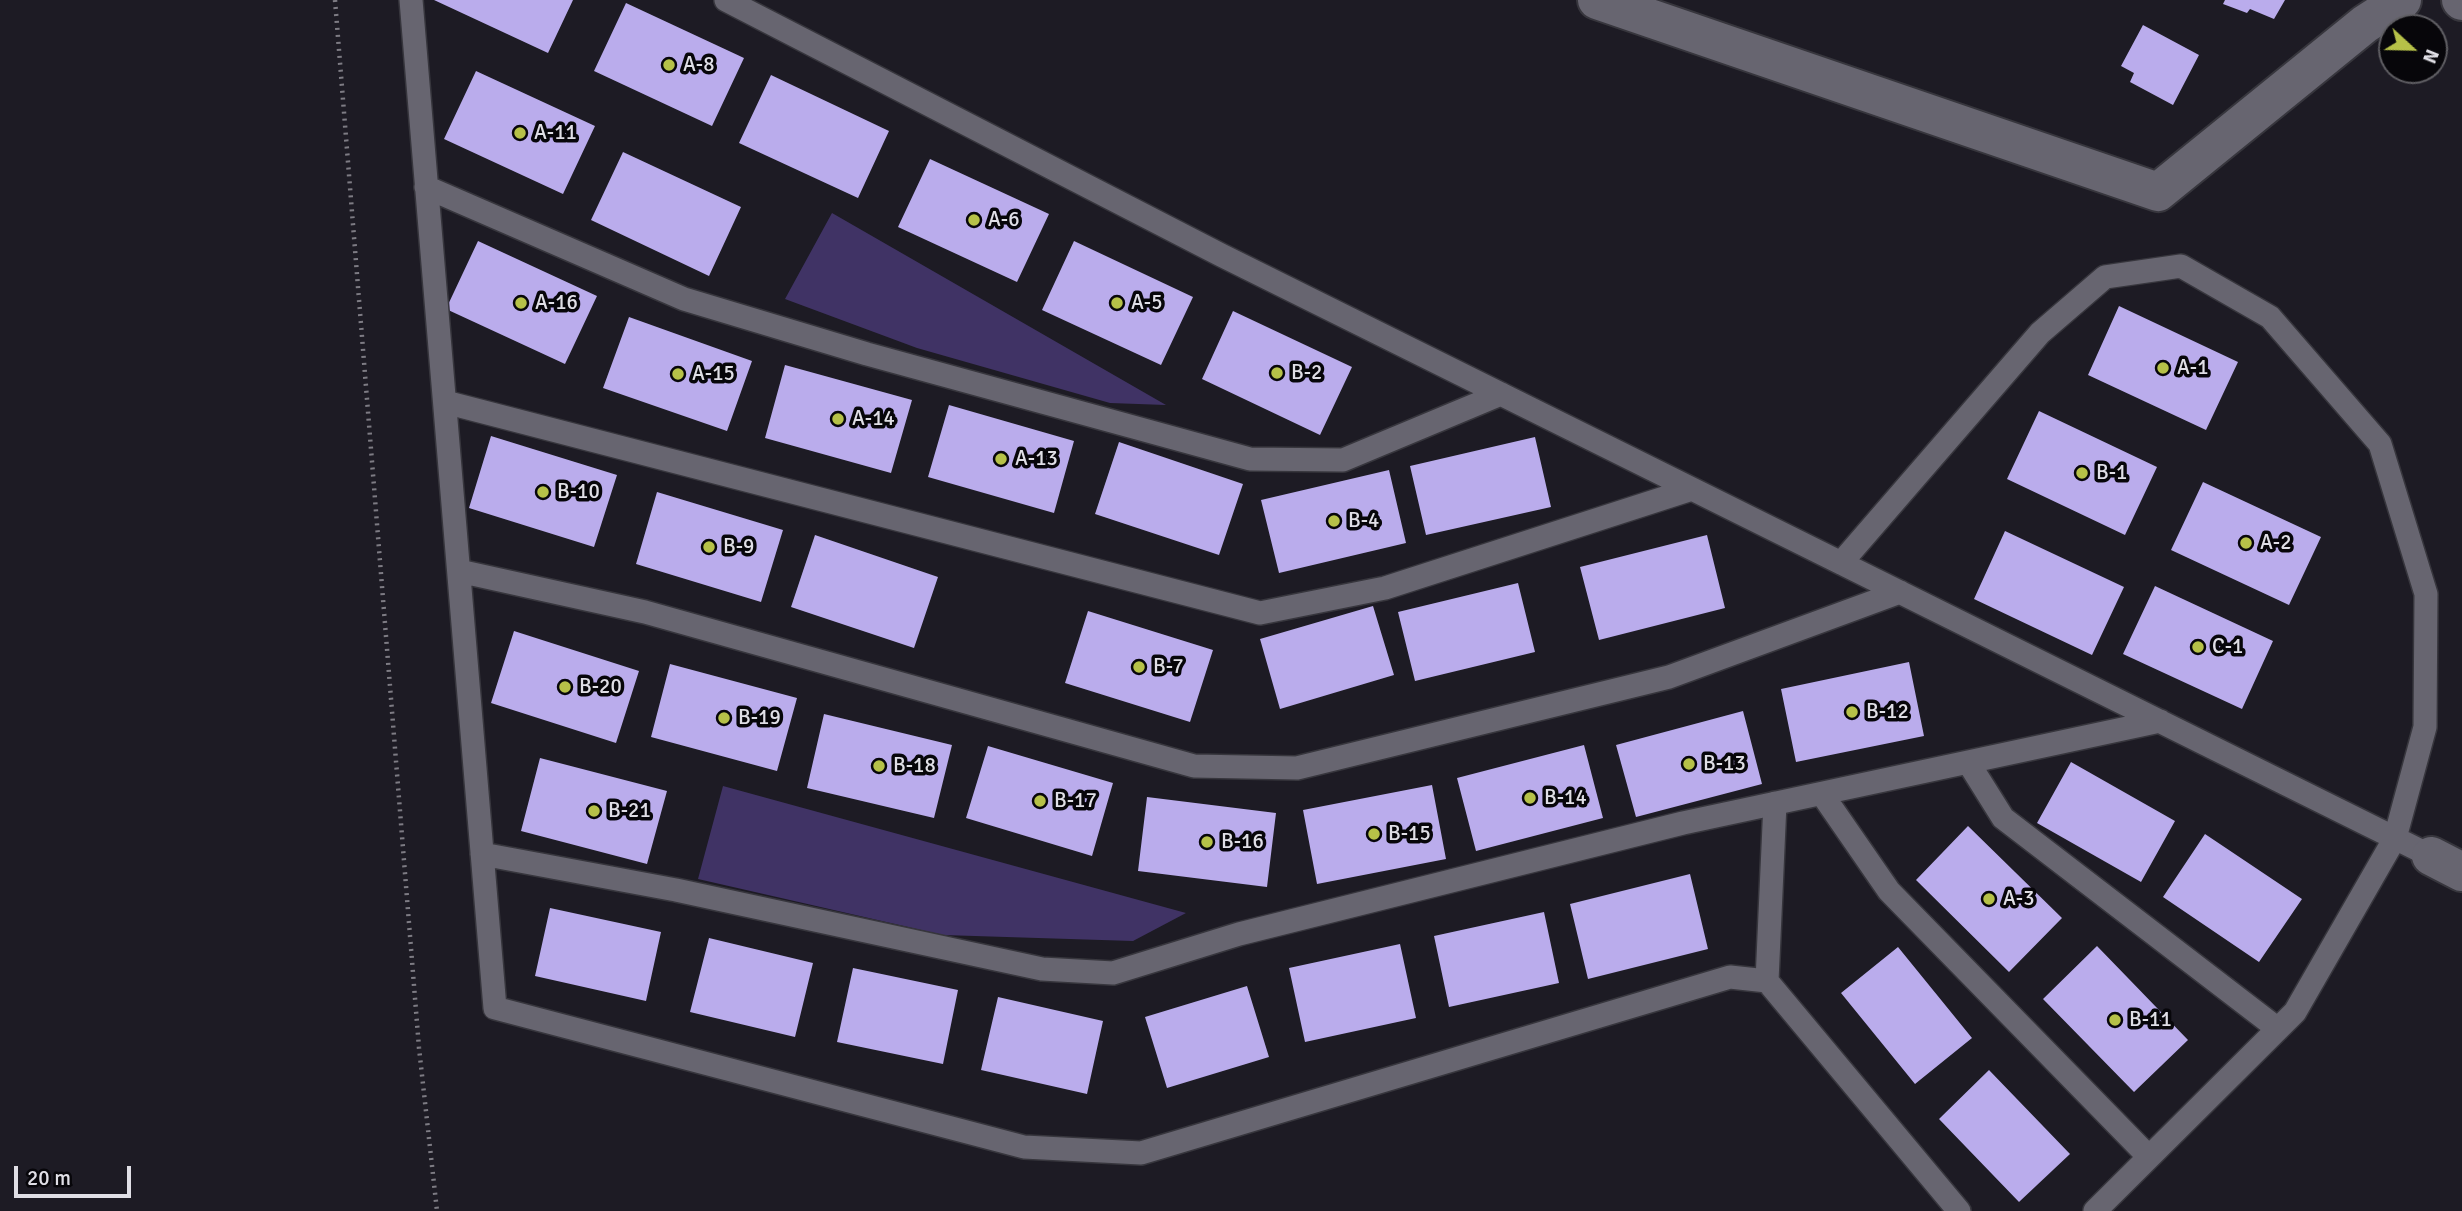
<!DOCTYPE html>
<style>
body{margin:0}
#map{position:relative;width:2462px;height:1211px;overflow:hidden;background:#1d1b24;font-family:Signika,sans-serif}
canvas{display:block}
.north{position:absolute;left:2378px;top:14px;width:70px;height:70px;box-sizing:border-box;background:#07060a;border:2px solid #5e5d62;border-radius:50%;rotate:112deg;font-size:19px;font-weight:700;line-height:28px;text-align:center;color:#e0dfe6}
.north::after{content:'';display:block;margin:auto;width:24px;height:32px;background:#b6c148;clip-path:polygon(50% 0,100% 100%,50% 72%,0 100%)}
.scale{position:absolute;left:14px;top:1166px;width:117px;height:32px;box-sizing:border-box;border:4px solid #e0dfe6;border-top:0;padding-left:9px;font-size:21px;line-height:24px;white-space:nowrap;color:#e0dfe6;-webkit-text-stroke:5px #07060a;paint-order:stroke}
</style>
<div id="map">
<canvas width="2462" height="1211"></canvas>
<div class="north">N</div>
<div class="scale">20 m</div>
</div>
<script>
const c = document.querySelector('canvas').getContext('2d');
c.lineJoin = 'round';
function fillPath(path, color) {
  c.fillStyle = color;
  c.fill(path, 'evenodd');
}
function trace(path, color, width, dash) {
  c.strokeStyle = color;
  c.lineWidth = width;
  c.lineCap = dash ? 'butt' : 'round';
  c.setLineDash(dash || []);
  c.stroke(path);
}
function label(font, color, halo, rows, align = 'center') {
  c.font = font + ' Signika,sans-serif';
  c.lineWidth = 7;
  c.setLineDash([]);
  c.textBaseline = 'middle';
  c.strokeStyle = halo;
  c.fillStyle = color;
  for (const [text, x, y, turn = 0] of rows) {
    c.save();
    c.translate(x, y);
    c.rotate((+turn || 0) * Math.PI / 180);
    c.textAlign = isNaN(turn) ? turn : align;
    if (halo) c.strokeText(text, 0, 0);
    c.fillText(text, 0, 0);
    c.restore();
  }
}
fillPath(new Path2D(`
 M832,213L1166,405L1110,403L917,348L785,299Z
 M723,786L1186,913L1133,941L943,935L698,879Z`), '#403365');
fillPath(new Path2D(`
 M434,0H573L548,53Z
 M2225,0H2285L2274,19L2250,9L2247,13L2223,4Z
 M626,3L744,58L712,126L594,71Z
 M2143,25L2199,55L2173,105L2130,82L2134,73L2121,66Z
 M476,71L595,126L563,194L444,139Z
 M771,75L889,131L858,198L739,143Z
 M623,152L741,207L709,276L591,220Z
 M930,159L1049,214L1017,282L898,227Z
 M478,241L597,296L565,364L446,309Z
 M1074,241L1193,297L1161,365L1042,310Z
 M2119,306L2238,362L2206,430L2088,375Z
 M1233,311L1352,367L1320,435L1202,379Z
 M629,317L752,361L727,431L603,388Z
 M785,365L912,400L891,473L765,438Z
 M949,405L1074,441L1054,513L928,477Z
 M2039,411L2157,467L2125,535L2007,479Z
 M491,436L617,475L594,547L469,508Z
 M1535,437L1551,507L1426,535L1410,466Z
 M1119,442L1243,484L1219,555L1095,514Z
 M1389,470L1406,543L1279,573L1261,500Z
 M2203,482L2321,537L2289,605L2171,550Z
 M657,492L783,530L761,602L636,564Z
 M2005,531L2124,587L2092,655L1974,599Z
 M815,535L938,577L914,648L791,607Z
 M1707,535L1725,608L1599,640L1580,567Z
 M1518,583L1535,652L1415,681L1398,612Z
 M2155,586L2273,641L2242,709L2123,654Z
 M1373,606L1394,675L1280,709L1260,639Z
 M1088,611L1213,650L1190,722L1065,683Z
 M514,631L639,671L616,743L491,703Z
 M1909,662L1924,736L1796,762L1781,689Z
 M670,664L797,698L777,771L651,737Z
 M1743,711L1762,784L1636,817L1616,745Z
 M824,714L952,745L934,818L807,788Z
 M1584,745L1603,818L1476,851L1457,778Z
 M988,746L1113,783L1092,856L966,818Z
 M540,758L667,791L647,864L521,831Z
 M2071,762L2175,821L2141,882L2037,823Z
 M1432,785L1446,859L1317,884L1303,810Z
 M1147,797L1276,813L1267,887L1138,871Z
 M1968,826L2062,918L2009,972L1916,880Z
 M2205,834L2302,899L2259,962L2163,897Z
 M1690,874L1708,949L1588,979L1570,904Z
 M550,908L661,932L646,1001L535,976Z
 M1544,912L1559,983L1449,1007L1434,936Z
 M709,938L813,963L795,1037L690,1012Z
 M1400,944L1416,1018L1305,1042L1289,968Z
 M2097,946L2188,1040L2134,1092L2043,999Z
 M1898,947L1972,1038L1915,1084L1841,993Z
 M853,968L958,990L943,1064L837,1042Z
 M1247,986L1269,1057L1167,1088L1145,1017Z
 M998,997L1103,1021L1087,1094L981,1070Z
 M1989,1070L2070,1154L2019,1202L1939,1119Z`), '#baacec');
const lane = new Path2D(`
 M411,0L495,1008L1024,1147L1141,1153L1730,977L1767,981L1959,1211
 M726,0L1221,255L2431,856
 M426,187L684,299L867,354L1250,459L1343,460L1501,394
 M445,402L1260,613L1385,588L1692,489
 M1841,563L2040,333L2105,277L2181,266L2270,317L2380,444L2426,594L2425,727L2395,838L2295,1012L2095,1211
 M459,571L645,612L1194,766L1297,768L1669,677L1900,592
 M1968,762L2003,818L2278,1029
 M1822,794L1889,891L2149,1157
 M482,854L676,890L1042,969L1113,973L1239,934L1683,823L2160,721
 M1767,981L1775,803`);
const street = new Path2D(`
 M1597,0L2158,192L2365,24L2402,0
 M2461,0L2462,1
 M2431,856L2462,872`);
trace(lane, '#37363d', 26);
trace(street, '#37363d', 42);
trace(new Path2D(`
 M335,0L419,1048L437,1211`), '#7e7c84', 4.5, [2, 5]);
trace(lane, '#676570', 23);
trace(street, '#676570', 38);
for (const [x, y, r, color] of [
 [669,65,7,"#b6c148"],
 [520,133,7,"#b6c148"],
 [974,220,7,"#b6c148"],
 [521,303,7,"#b6c148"],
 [1117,303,7,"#b6c148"],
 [2163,368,7,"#b6c148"],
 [1277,373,7,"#b6c148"],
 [678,374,7,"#b6c148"],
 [838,419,7,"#b6c148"],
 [1001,459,7,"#b6c148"],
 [2082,473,7,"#b6c148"],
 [543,492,7,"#b6c148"],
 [1334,521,7,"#b6c148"],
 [2246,543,7,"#b6c148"],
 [709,547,7,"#b6c148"],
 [2198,647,7,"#b6c148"],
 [1139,667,7,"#b6c148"],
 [565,687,7,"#b6c148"],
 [1852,712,7,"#b6c148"],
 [724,718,7,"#b6c148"],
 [1689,764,7,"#b6c148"],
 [879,766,7,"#b6c148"],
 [1530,798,7,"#b6c148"],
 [1040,801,7,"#b6c148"],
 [594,811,7,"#b6c148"],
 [1374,834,7,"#b6c148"],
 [1207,842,7,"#b6c148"],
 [1989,899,7,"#b6c148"],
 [2115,1020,7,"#b6c148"]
]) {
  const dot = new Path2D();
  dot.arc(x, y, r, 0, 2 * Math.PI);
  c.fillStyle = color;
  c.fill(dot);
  trace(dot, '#07060a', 2.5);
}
label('21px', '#e0dfe6', '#07060a', [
 ["A-8",683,65],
 ["A-11",534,133],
 ["A-6",988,220],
 ["A-16",535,303],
 ["A-5",1131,303],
 ["A-1",2177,368],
 ["B-2",1291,373],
 ["A-15",692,374],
 ["A-14",852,419],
 ["A-13",1015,459],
 ["B-1",2096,473],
 ["B-10",557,492],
 ["B-4",1348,521],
 ["A-2",2260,543],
 ["B-9",723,547],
 ["C-1",2212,647],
 ["B-7",1153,667],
 ["B-20",579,687],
 ["B-12",1866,712],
 ["B-19",738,718],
 ["B-13",1703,764],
 ["B-18",893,766],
 ["B-14",1544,798],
 ["B-17",1054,801],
 ["B-21",608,811],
 ["B-15",1388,834],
 ["B-16",1221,842],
 ["A-3",2003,899],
 ["B-11",2129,1020]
], 'left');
</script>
